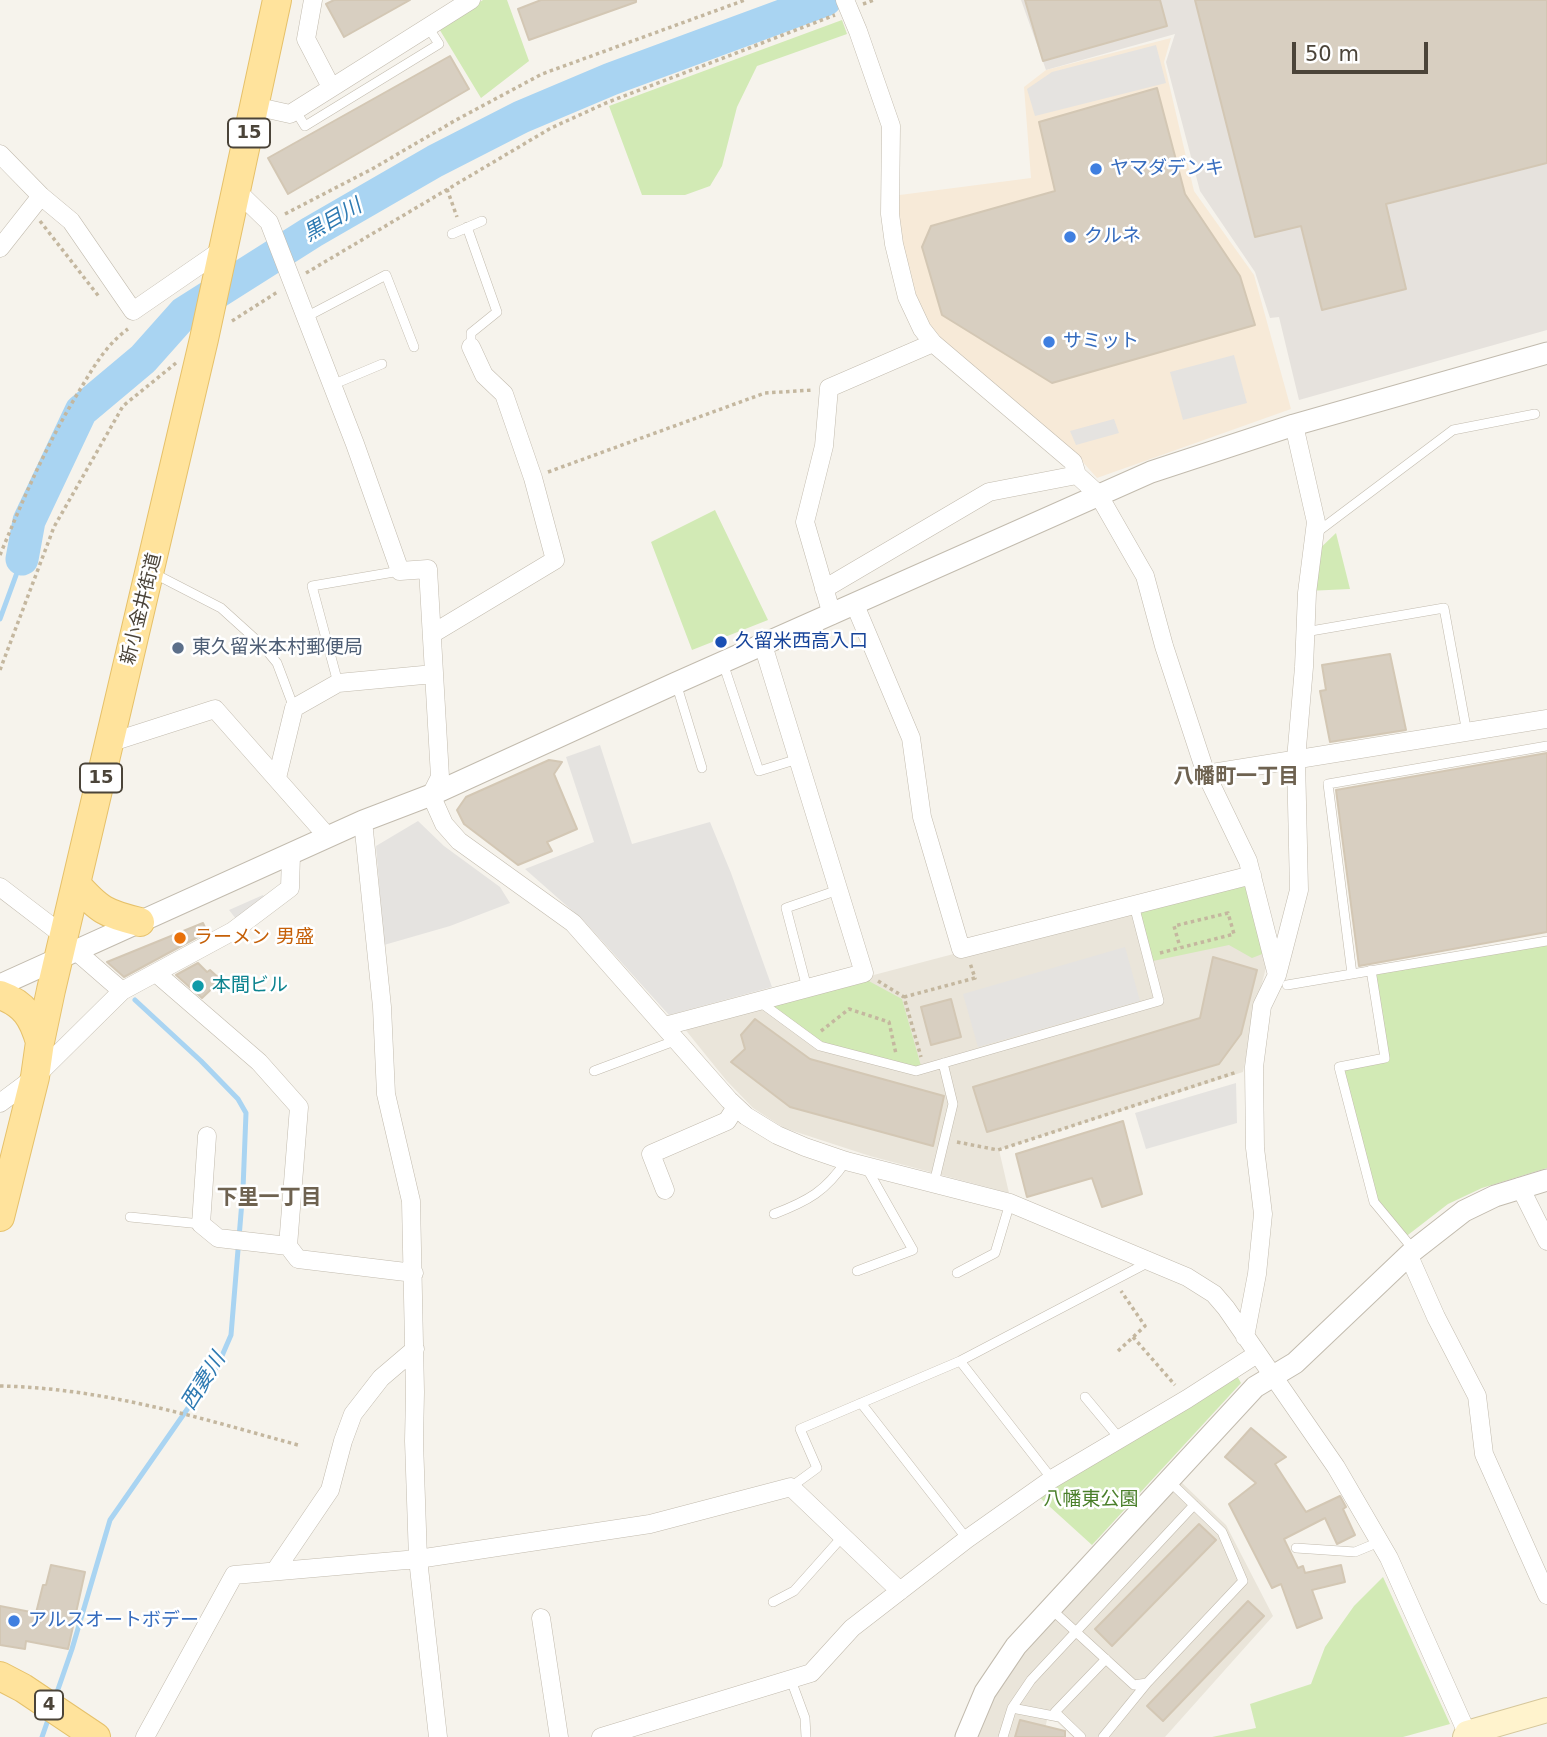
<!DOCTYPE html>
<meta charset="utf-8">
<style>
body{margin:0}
#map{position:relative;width:1547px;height:1737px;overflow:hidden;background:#f6f3ec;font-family:"DejaVu Sans",sans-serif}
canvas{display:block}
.scale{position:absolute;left:1292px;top:42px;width:136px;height:32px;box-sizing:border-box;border:4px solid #4b4439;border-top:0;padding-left:9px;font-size:21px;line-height:24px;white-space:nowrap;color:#4b4439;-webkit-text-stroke:5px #fff;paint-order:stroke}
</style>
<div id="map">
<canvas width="1547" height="1737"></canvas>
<div class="scale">50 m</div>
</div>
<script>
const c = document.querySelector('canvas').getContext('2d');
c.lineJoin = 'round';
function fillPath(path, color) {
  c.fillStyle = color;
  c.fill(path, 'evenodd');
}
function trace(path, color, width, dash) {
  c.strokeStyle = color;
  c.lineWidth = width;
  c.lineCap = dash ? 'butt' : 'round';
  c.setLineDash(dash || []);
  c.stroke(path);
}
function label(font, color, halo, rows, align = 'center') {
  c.font = font + ' "DejaVu Sans","Noto Sans JP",sans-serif';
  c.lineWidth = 5;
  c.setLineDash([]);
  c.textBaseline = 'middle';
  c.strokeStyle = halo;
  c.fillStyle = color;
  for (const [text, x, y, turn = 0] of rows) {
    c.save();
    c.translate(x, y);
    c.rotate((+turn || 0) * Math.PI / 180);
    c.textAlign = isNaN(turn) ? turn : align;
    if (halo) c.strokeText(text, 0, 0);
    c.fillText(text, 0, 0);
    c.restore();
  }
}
fillPath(new Path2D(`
 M1249,880L1269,956L1256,1006L1243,1072L999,1150L1009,1193L870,1156L784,1128L753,1108L726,1080L684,1028L760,1005L961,952Z
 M1179,1480L1226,1525L1273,1616L1165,1737H1073L1057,1722L1047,1720L1043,1737H975L990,1689Z`), '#eae5da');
fillPath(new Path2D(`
 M1171,38L1164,62L1194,191L1254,275L1291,409L1097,478L1081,460L920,325L892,196L1031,178L1024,87L1046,70Z`), '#f7ead8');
fillPath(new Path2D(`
 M1021,0H1547V330L1299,400L1279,317L1270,318L1255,272L1200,191L1166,62L1175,34L1046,70Z`), '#e6e2dd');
fillPath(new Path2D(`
 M483,0H507L529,61L481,98L438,27Z
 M842,20L847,34L757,66L737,107L722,166L710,186L685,195H642L609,106Z
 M715,510L768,620L692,650L651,542Z
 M1336,533L1350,589L1307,591L1311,557Z
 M1247,884L1265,953L1252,958L1229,945L1153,961L1139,910Z
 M1547,941V1168L1482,1188L1448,1204L1404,1238L1373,1198L1339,1069L1385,1058L1372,972Z
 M865,979L902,999L921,1066L915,1068L821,1043L768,1004Z
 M1236,1374L1241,1383L1092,1545L1038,1496Z
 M1383,1577L1450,1724L1403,1737H1212L1256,1728L1250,1704L1311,1684L1325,1647L1354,1606Z`), '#d2eab5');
fillPath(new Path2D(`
 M1156,45L1166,83L1035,116L1027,89L1052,72Z
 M1234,355L1247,403L1183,420L1170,372Z
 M1114,419L1119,433L1076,445L1070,431Z
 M600,745L632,844L710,822L731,873L772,987L669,1015L584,921L525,869L594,842L566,757Z
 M418,821L444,846L500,887L510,903L450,926L384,945L376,846Z
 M263,895L268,902L240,924L229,910Z
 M1125,947L1140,1001L978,1047L963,994Z
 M1236,1083L1237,1123L1146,1149L1135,1113Z`), '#e5e3e0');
trace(new Path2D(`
 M0,619L22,559
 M55,1698L72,1649L110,1520L218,1365L231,1335L243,1189L246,1113L238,1099L201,1061L135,1000
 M42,1737L49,1717`), '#a9d4f2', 5);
trace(new Path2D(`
 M22,559L29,521L81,411L143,359L184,313L312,232L435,161L521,117L611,79L825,0`), '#a9d4f2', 33);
const building = new Path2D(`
 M334,0H410L344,37L326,4Z
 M541,0H636V2L529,40L518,9Z
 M1025,0H1160L1167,26L1043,61Z
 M1195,0H1547V163L1386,204L1406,289L1322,310L1301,226L1255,237Z
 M450,56L469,89L288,194L268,158Z
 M1157,88L1185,194L1240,276L1255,325L1052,383L942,315L922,247L931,226L1055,191L1039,122Z
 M1390,654L1406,730L1330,742L1320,691L1326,690L1322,665Z
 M1547,753V932L1359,966L1336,790Z
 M549,760L562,762L554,774L577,829L547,842L552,851L518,865L464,824L457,810L466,797Z
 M203,923L207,932L124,977L107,962Z
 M1213,957L1257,970L1241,1034L1219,1064L987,1132L973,1087L1200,1018Z
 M198,963L207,972L210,970L221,980L202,998L176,975Z
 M951,999L961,1037L931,1045L921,1007Z
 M755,1019L810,1059L944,1096L933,1146L790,1107L731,1062L745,1049L741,1035Z
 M1123,1121L1142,1194L1102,1207L1092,1178L1027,1197L1016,1154Z
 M1251,1428L1286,1457L1275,1464L1306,1512L1340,1496L1346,1507L1343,1509L1355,1535L1337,1544L1325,1518L1284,1539L1298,1568L1303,1566L1305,1573L1341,1565L1345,1582L1312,1590L1322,1618L1297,1628L1281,1584L1272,1588L1229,1504L1256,1483L1225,1457Z
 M1199,1524L1216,1540L1112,1646L1095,1629Z
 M51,1565L85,1572L68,1649L26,1641L25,1649L0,1645V1606L36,1613L43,1585H46Z
 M1248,1601L1264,1616L1163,1721L1147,1706Z
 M1020,1720L1065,1731V1737H1015Z`);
fillPath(building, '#d8cfc1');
trace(building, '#d3c7b4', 2);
const service = new Path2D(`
 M295,110L305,126L439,44L428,27
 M467,227L497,312L471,333V347
 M452,234L482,221
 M306,317L386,275L414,347
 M332,385L382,364
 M1316,533L1453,430L1535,414
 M153,573L221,608L263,646L277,663L294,708
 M1305,632L1444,608L1467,733
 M723,663L759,771L798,759
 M338,683L312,586L400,571
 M676,683L702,768
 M1371,970L1385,1058L1339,1067L1374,1202L1413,1249
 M1352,974L1328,784L1547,746
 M1287,985L1547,941
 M807,988L786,908L838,890
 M760,1002L820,1046L916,1071L1159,1001L1134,905
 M594,1071L677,1040
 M934,1183L953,1104L943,1063
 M774,1214C808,1201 826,1191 846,1161
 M130,1217L201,1224
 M857,1271L913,1250L866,1167
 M957,1273L995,1253L1010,1203
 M960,1361L1052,1479
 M1085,1397L1120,1439
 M861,1403L967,1539
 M791,1487L817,1468L800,1429L960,1361L1149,1262
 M1296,1548L1355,1552L1379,1542
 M773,1602L794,1591L843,1536
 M1051,1609L1134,1685L1147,1683L1243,1581L1222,1532L1169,1481
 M791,1680L805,1718L806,1737
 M1012,1708L1059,1717
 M1003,1737L1012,1708L1031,1680L1194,1505
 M1081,1737L1055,1712L1106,1659
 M1103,1737L1147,1683`);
const minor = new Path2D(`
 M313,0L306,39L331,87
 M845,0L858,31L891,126L890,214L894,244L907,297L922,329L933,343L1073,462L1077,475L1098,494L1145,576L1164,646L1206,774L1248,861L1277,975
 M254,106L290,114L471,0
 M0,154L41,196L71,221L133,311L223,249
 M237,191L269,222L355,444L400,571L428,569L440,777L431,795L444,824L459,841L573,923L729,1100L746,1116L777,1135L805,1147L846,1161L1010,1203L1187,1277L1214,1294L1226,1308L1336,1467L1389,1558L1467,1733
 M0,248L41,196
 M824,589L989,492L1077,475
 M855,605L911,738L922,817L961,949L1252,875
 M832,615L805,522L824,446L829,388L933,343
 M432,634L555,560L533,478L504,394L484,375L471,347
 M109,743L215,709L328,837
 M1206,774L1547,719
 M277,778L294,708L338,683L434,674
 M363,821L382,1007L386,1094L411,1201L415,1392L414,1441L418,1559L438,1737
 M0,887L64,936
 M76,951L122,991
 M156,973L259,1062L299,1107L288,1246L298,1259L414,1273
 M665,1026L864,973L763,645
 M0,1103L35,1077L122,991L233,931L290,888L291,855
 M207,1136L201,1224L218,1238L288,1246
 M1520,1187L1547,1241
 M665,1190L651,1154L727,1121L736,1107
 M1409,1256L1436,1317L1477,1396L1484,1454L1547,1595
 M1245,1337L1257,1274L1263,1214L1255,1148L1254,1067L1262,1006L1277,975L1299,890L1296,759L1304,667L1307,593L1316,522L1294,425
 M275,1571L330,1490L343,1441L353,1414L381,1378L415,1349
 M541,1618L559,1737
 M145,1737L234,1575L418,1559L650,1524L791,1487L900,1591
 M601,1737L811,1673L852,1628L967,1539L1052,1479L1187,1399L1257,1354`);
const tertiary = new Path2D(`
 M0,985L363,821L431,795L676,683L1151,472L1294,425L1547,353
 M966,1737L985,1692L1016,1646L1255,1387L1295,1363L1414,1250L1464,1211L1495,1196L1547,1180`);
const secondary = new Path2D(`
 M1465,1737L1467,1733L1547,1710`);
const primary = new Path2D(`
 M76,884C99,910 106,914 140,922
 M0,995C25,1004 33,1018 40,1042
 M0,1217L35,1077L40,1042L51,990L204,339L277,0
 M0,1676L23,1688L96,1737`);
trace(service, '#c2bbae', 10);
trace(minor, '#c2bbae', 19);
trace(tertiary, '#c2bbae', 23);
trace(secondary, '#d6c79b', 26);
trace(primary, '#e6c16a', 30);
trace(new Path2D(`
 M863,4L874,0
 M447,189L457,217
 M285,214L372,169L456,120L542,74L745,0
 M40,221L100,298
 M306,273L551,128L606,103L835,15
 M232,321L279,291
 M548,472L765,393L813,390
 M0,555C24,497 48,441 81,388C94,366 107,344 128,329
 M0,670L54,527L123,406L176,363
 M1160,953L1234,934L1228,913L1174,926L1180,947
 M878,981L904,997L921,1057
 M904,997L975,978L970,963
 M821,1031L849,1009L889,1022L896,1054
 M957,1142L998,1150L1237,1072
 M1133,1337L1175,1385
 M1118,1351L1145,1326L1121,1291
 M0,1386C103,1388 200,1418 298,1445`), '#c4b79f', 3.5, [3.5, 3.5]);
trace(service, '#fff', 9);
trace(minor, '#fff', 18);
trace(tertiary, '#fff', 21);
trace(secondary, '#fff3cd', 24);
trace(primary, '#ffe39c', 28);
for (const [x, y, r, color] of [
 [1096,169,7,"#3f7fe0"],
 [1070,237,7,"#3f7fe0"],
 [1049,342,7,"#3f7fe0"],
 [721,642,7,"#1a4fb4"],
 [178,648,7,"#5c6f8a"],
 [180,938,7,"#e8710a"],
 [198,986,7,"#0f9aa8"],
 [14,1621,7,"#3f7fe0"]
]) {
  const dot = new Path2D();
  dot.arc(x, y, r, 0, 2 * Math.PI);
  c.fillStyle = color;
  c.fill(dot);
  trace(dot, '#fff', 2.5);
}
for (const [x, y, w] of [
 [249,133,42],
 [101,778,42],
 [49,1705,28]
]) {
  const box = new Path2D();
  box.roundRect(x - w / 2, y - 14.5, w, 29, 5);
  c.fillStyle = '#fff';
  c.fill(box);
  trace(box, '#4b4439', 2);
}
label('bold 18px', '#4b4439', null, [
 ["15",249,133],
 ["15",101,778],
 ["4",49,1705]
]);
label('19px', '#366cbe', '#fff', [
 ["ヤマダデンキ",1110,169],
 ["クルネ",1084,237],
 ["サミット",1063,342],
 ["アルスオートボデー",28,1621]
], 'left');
label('19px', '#4b4439', '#fff', [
 ["新小金井街道",142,609,-76]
]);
label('19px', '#164399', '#fff', [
 ["久留米西高入口",735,642]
], 'left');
label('19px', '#4e5e75', '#fff', [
 ["東久留米本村郵便局",192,648]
], 'left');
label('19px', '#c56008', '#fff', [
 ["ラーメン 男盛",194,938]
], 'left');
label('19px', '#0d838f', '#fff', [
 ["本間ビル",212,986]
], 'left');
label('19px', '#4a7f2a', '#fff', [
 ["八幡東公園",1091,1500]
]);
label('italic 21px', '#2e7ab2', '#fff', [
 ["黒目川",333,221,-30],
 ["西妻川",204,1382,-58]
]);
label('bold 21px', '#6e6250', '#fff', [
 ["八幡町一丁目",1236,778],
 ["下里一丁目",269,1199]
]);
</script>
